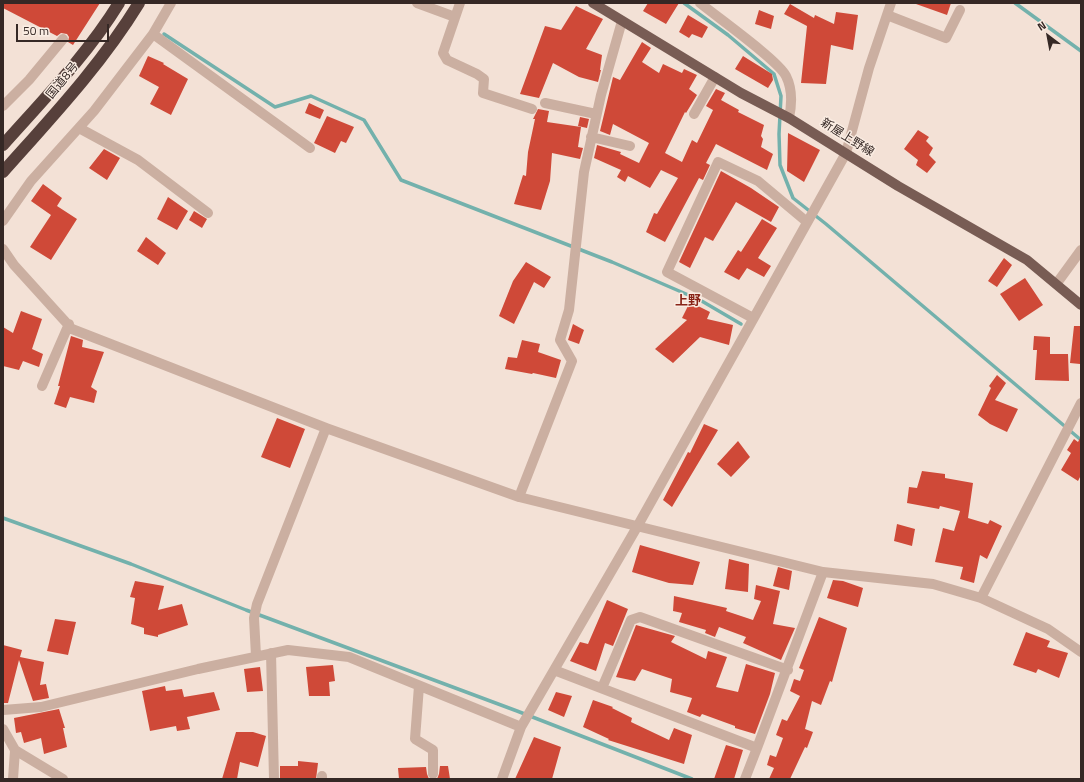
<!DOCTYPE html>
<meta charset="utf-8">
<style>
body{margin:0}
#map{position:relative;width:1084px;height:782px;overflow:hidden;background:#f3e1d6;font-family:"Titillium Web",sans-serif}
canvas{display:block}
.frame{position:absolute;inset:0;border:4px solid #352825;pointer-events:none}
.north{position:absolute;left:1028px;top:16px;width:40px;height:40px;-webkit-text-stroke:3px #faece2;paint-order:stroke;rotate:328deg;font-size:11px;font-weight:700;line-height:16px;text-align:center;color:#352825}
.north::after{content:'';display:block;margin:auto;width:14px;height:18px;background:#352825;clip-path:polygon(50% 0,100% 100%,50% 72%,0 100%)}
.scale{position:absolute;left:16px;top:24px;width:93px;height:18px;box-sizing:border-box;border:2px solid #352825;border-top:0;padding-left:5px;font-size:12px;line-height:14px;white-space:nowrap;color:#352825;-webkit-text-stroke:3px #faece2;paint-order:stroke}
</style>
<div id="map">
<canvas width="1084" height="782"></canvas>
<div class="frame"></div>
<div class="north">N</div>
<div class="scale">50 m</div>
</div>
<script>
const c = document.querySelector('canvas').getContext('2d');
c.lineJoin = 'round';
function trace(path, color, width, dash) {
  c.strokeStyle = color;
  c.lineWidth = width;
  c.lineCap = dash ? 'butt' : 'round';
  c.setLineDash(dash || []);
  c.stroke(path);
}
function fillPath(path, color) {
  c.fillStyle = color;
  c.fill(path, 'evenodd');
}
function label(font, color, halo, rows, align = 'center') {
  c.font = font + ' "Titillium Web","Noto Sans JP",sans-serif';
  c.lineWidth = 3;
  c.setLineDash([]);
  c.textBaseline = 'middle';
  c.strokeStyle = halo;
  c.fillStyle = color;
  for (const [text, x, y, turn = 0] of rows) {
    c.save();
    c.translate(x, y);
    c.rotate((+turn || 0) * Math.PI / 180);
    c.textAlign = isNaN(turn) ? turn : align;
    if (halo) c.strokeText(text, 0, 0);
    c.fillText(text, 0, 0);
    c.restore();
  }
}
trace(new Path2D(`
 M684,3L728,35L774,74L781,96L779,134L780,165L793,198L826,224L1081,440
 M1015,3L1081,51
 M164,34L275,107L311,96L364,120L401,180L612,262L700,300L741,324
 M3,518L131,564L246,610L517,711L692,779`), '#73b1ac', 3.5);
fillPath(new Path2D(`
 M3,3H100L73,45L68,42L69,37L67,34L61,33L57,36L3,8Z
 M648,3H679L666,24L643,11Z
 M917,3H951L947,15L916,4Z
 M790,4L814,18L815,15L834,24L836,12L858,15L853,50L831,45L826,84L801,83L807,26L784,14Z
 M576,6L603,19L586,49L602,55L600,70H601L598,82L579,77L553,63L539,98L520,94L545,26L561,30Z
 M759,10L774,16L771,29L755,24Z
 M688,15L708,27L702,38L692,34L689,38L679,32Z
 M642,42L651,48L642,62L659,73L663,64L682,73L684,69L697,75L689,89L697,95L686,113L685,112L665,153L682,162L692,140L697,143L713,110L706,106L716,89L725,93L721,100L739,110L738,112L764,125L761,136L763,139L761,147L773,154L767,170L716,144L706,163L710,165L703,180L699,178L665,242L646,232L654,213L657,214L678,178L661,170L650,188L628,176L625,182L617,177L621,170L594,158L597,145L621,152L620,154L639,163L649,143L613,124L610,135L600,131L613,77L620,80Z
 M148,56L164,63L163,64L188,79L171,115L150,104L159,87L139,76Z
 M743,56L772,74L773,80L768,88L735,69Z
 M309,103L324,110L320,119L305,113Z
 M538,109L549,111L547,122L581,127L578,147L583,148L580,159L552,153L550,181L541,210L514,204L523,175L526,176L528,152L535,119H533Z
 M327,116L354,127L346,143L341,141L335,153L314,143Z
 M580,117L589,119L587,128L578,126Z
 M918,130L929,137L926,141L933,148L929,155L936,162L927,173L916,165L918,160L904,149Z
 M788,133L820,150L804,182L787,171Z
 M104,149L120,158L107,180L89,168Z
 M721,171L751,188L779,207L771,222L736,202L713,241L705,237L690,268L679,262Z
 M43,184L62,198L57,206L77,219L51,260L30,247L51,215L31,201Z
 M168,197L188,211L177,230L157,219Z
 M194,211L207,219L202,228L189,220Z
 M762,219L777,228L758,258L771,266L764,277L747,268L739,280L724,272L738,250L741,252Z
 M146,237L166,253L158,265L137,251Z
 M1004,258L1012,265L997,287L988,281Z
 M526,262L551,277L544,288L534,282L514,324L499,316L513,281Z
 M1025,278L1043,305L1019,321L1000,294Z
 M690,302L710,312L707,319L733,325L729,345L700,337L673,363L655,349L687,320L682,318Z
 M21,311L42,319L32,349L43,354L39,367L23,361L19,370L3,366V327L13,333Z
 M573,324L584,330L579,344L568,340Z
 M1074,326H1081L1080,364L1070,363Z
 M71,336L83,340L82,347L104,352L91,387L97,391L94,403L70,397L66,408L54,404L60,386H58Z
 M1034,336L1050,337V354H1068L1069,381L1035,380L1037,350H1033Z
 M522,340L540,344L538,352L561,360L556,378L533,373L532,374L505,369L508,357L517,358Z
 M997,375L1006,383L995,400L1018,409L1007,432L990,424L978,415L991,388L989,386Z
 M277,418L305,429L290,468L261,457Z
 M704,424L718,430L672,507L663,500L688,452L690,453Z
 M1081,436V475L1078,481L1061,470L1071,453L1067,450L1074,439L1078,442Z
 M738,441L750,457L731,477L717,464Z
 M922,471L945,474V478L973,483L968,518L988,524L990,520L1002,526L987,559L980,555L974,583L960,579L963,567L935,562L943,528L954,531L960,511L940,506L939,509L907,503L909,487L917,488Z
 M897,524L915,529L912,546L894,541Z
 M640,545L700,562L693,585L669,583L632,572Z
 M729,559L749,564L748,592L725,589Z
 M778,567L792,571L789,590L773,586Z
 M833,580L843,581L863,588L858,607L827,598Z
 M135,581L164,586L158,610L182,604L188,625L158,635V637L144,634V628L131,624L135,598L130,597Z
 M756,585L780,591L773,624L795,628L781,660L743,643L746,637L719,627L715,637L705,633L706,630L679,622L682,613L673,611L674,596L727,608L726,611L753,620L761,601L754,599Z
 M607,600L628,609L613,646L605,643L596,671L570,661L580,642L588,644Z
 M819,617L847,628L832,682L830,681L821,705L812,701L805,729L813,732L807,748L805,747L790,779H769L774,768L767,765L770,755L776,757L783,738L776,735L782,719L787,721L800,696L790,691L794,679L800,681L804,670L799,668Z
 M55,619L76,622L68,655L47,651Z
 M636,625L675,636L671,642L706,659L708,651L727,657L716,687L738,692L746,664L775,673L770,694L755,734L735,728V726L702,714L700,717L687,712L692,698L670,692L672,679L642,669L635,681L616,677Z
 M1026,632L1050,641L1047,647L1068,653L1059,678L1038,669L1036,673L1013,665Z
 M3,645L22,650L20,657L44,662L40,685L46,684L49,698L33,701L19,660L8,703H3Z
 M333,665L335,681L329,682L330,696H309L306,667Z
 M260,667L263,691L247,692L244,669Z
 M165,686L166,691L182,689L184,697L214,692L220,710L187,717L190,729L177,731L176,726L150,731L142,691Z
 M556,692L572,696L564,717L548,710Z
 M593,700L613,707L612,708L632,718L631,722L669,740L674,728L692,735L684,764L608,740L609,739L583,727Z
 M59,709L65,728H63L67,747L44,754L41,738L24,743L21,732L16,733L14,718Z
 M236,732H253L266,736L258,767L240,762L237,779H222Z
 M534,737L561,747L552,779H515Z
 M726,745L743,750L734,779H714Z
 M298,761L318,763L316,779L280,778V766H298Z
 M440,766H448L450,779H437L439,774Z
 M426,767L427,774L429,779H399L398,768Z`), '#cf4938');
trace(new Path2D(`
 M417,3L455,17
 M460,3L443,53L447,60L477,74L484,79L483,93L532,109
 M700,3C717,17 778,60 786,76C793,90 792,104 789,118
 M887,15L946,38L960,10
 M153,34L310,148
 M545,103L596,114
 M3,106L29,80L63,39
 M694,114L715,77
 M79,128L138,160L208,213
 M591,137L630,146
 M3,221L31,181L94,111L153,34L171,3
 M3,249L14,265L72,329L326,428L519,497L823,572L933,584L981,598L1048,629L1081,652
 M1057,283L1081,250
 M753,318L667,272L718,162L758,181L807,222
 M42,386L69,324
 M519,497L572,361L560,340L569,310L584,172L601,95L622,21
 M981,598L1081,403
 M271,653L274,779
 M256,656L254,618L257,604L326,428
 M554,670L757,748L823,572
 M419,686L415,739L433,750V774
 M602,688L631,620L640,617L788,670
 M3,710L41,707L198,669L288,650L349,657L521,727
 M3,729L15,750L63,779
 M322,776V779
 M13,779L15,750
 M502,779L521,727L637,527L846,153L869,68L891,3
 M745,779L757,748`), '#cbafa1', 10);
trace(new Path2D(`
 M593,3L741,93L789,118L898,186L1027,260L1081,305`), '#785c54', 10);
trace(new Path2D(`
 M3,145C43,100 87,55 119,3
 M3,172C51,118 101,65 139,3`), '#57403b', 12);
label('12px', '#352825', '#faece2', [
 ["国道8号",63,81,-51],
 ["新屋上野線",847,138,32]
]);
label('bold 13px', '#892418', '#faece2', [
 ["上野",688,302]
]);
</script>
